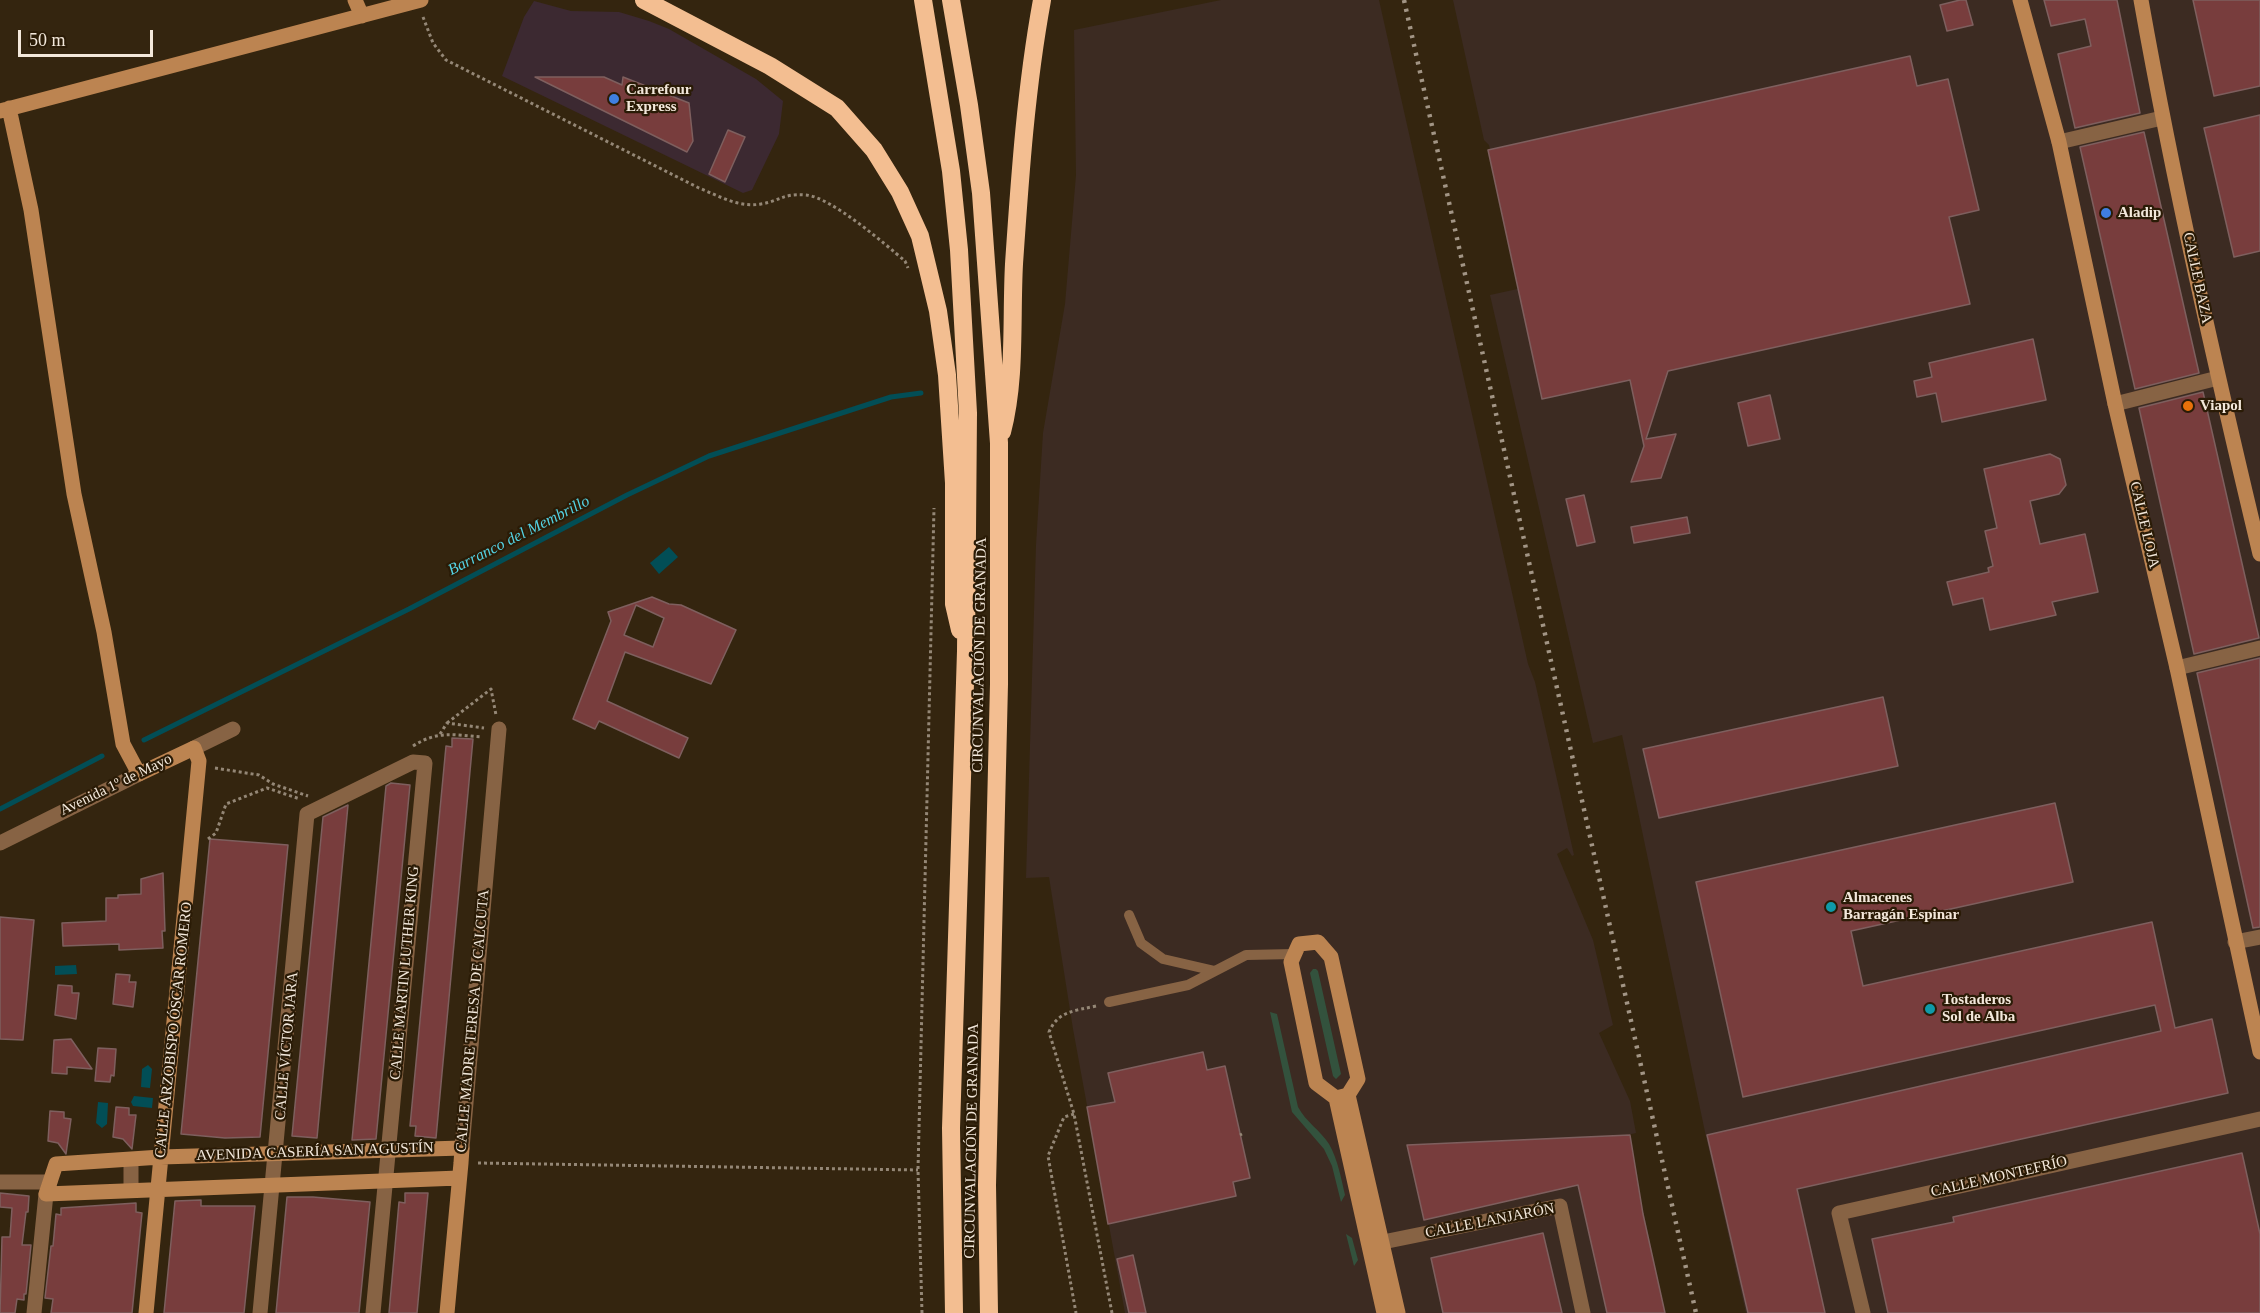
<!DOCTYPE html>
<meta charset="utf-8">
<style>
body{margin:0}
#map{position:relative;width:2260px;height:1313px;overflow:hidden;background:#34250f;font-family:"Times New Roman",serif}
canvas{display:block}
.scale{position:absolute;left:18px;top:30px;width:135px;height:27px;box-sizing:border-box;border:3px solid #f3e8db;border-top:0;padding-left:8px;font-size:18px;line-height:21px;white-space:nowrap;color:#f3e8db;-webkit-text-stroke:4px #2a1b06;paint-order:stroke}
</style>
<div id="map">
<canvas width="2260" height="1313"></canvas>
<div class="scale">50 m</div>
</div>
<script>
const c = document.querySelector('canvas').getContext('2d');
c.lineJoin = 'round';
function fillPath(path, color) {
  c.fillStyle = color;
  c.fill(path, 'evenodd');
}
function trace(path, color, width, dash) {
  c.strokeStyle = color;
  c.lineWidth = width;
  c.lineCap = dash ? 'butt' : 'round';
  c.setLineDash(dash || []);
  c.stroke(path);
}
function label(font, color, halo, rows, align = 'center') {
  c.font = font + ' "Times New Roman",serif';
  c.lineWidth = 4.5;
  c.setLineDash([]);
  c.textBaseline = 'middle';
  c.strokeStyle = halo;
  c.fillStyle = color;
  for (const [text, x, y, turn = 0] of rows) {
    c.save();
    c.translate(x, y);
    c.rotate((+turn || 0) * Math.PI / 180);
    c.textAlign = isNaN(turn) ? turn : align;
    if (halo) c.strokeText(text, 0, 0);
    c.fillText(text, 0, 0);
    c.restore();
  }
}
fillPath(new Path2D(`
 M534,1L571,11L619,12L649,21L669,29L756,79L783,101L779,134L752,190L743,193L502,76L524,17Z`), '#3c2931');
fillPath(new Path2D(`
 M1221,0H1379L1528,664L1535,682L1574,855L1572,856L1567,848L1557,854L1593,940L1613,1025L1599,1033L1630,1101L1636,1133L1627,1135L1665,1313H1125L1073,1029L1049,877L1026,878L1036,545L1043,433L1065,304L1076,175L1074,30Z
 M1453,0H2260V1313H1746L1705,1132L1622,735L1593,743L1490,295L1522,288L1489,145L1484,140Z`), '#3c2b22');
fillPath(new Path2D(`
 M1313,969H1316L1318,971L1341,1074L1336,1079L1333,1076L1310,973Z
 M1270,1012L1277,1014L1298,1107C1306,1122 1320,1130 1329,1144C1338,1160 1341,1178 1345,1195L1341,1202L1332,1166L1324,1149L1292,1112Z
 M1346,1234L1352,1238L1358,1260L1354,1266Z`), '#33523d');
fillPath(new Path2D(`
 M669,547L678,557L659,574L650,563Z
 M76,965L77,974L55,975V966Z
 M148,1065L152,1069L150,1088L141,1087L142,1069Z
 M134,1096L153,1098L152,1108L133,1106L131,1102Z
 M98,1102L108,1103L107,1124L102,1128L96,1123Z`), '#024e56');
trace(new Path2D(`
 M144,740L409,609L627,495L709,456L891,397L921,393
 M0,809L102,756`), '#024e56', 5);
const building = new Path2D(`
 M1960,0H1966L1973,25L1947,31L1940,5Z
 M2044,0H2117L2140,113L2075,128L2058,54L2091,46L2085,19L2051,26Z
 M2193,0H2260V86L2214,96Z
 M1910,56L1917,86L1948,79L1979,210L1949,217L1970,304L1668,371L1646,439L1676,434L1661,478L1631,482L1644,446L1630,380L1542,399L1488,150Z
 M535,77H604L622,85L623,77L689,103L693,141L687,152Z
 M2260,115V251L2234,257L2204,128Z
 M728,130L745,137L725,182L709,174Z
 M2144,132L2199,373L2135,389L2080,147Z
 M2033,339L2046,400L1942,422L1936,393L1917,397L1914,381L1932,377L1929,363Z
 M2203,392L2259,638L2194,654L2139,408Z
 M1770,395L1780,439L1748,446L1738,403Z
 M2050,454L2060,459L2066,485L2059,494L2030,501L2040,544L2085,534L2098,592L2052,602L2056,615L1990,630L1983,598L1953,605L1947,582L1989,572L1988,568L1993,566L1985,531L1997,528L1984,469Z
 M1584,495L1595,542L1577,546L1566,499Z
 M1687,517L1690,533L1634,543L1631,527Z
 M652,597L669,604L681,605L736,630L711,684L625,652L607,701L688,738L679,758L599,721L595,729L573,719L611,621L608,612ZM636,605L664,618L653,647L624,635Z
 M2260,658V927L2253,928L2197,673Z
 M1883,697L1898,766L1659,818L1643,749Z
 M452,738L473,739L436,1138L415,1136L416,1126H410L446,746L452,747Z
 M391,783L410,785L376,1139L352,1140L386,786Z
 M2055,803L2073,882L1851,931L1863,986L2152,922L2175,1028L2212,1019L2228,1093L1797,1189L1825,1313H1748L1707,1135L2161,1031L2155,1005L1743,1097L1696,882Z
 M348,805L317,1138L292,1136L323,817Z
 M210,839L288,845L260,1137L225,1138L181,1134Z
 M163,873L165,931H162L163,948L119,950V944L63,946L62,923L106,921V898H118V895L141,894V879Z
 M0,917L34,920L23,1040L0,1039Z
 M116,974L130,975L129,982H136L133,1007L113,1004Z
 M58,985L72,986V993H79L76,1019L55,1015Z
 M71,1039L92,1069L67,1067V1074L52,1073L54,1040Z
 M98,1048L116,1049L114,1076L111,1075L110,1082L95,1081Z
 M1203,1052L1207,1070L1225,1066L1250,1178L1233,1182L1236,1196L1108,1224L1087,1107L1115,1102L1108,1073Z
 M116,1107L129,1108V1115H136L132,1149L123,1139L113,1137Z
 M50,1111L64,1112V1118L71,1119L66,1154L58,1143L48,1141Z
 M1630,1135L1643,1214L1665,1313H1607L1578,1185L1424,1220L1407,1145Z
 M2242,1153L2260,1234V1313H1888L1872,1239L1954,1222L1953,1217Z
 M0,1193L29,1196L28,1212H26L22,1245H31L26,1294H24V1300L17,1299L15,1313H0L2,1237H10L12,1208L0,1207Z
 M405,1193H428L417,1313H389L399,1202L405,1203Z
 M287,1197H313L370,1202L359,1313H276Z
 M201,1200V1206H255L244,1313H164L175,1201Z
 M136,1203V1212L142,1213L132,1313H51L53,1299L45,1298L51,1246H53L56,1214L61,1215V1208Z
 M1543,1233L1562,1313H1443L1431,1258Z
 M1133,1255L1146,1313H1129L1117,1259Z`);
fillPath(building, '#783d3d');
trace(building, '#7e5f5e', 1.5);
trace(new Path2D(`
 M423,17L433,43L446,60L699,188C719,196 739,208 761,204C780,201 783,193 806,195C831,197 885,244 905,261L908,268
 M447,723L491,689L496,715
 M440,734L447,723L484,728
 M413,746C438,730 454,735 482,737
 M215,768L259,775L273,784L308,796
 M208,839L216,833L226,804L267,788L300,799
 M1096,1006C1074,1011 1058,1011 1049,1032L1074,1114L1112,1313
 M1074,1114L1064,1117L1048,1156L1076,1313
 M1240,1135L1242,1134
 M478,1163L918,1170
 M922,1313L918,1170L934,508`), '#948776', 3, [3, 3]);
trace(new Path2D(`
 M1129,915L1141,943L1163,959L1215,971
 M1109,1002L1188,985L1246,955L1294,954`), '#876344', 10);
trace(new Path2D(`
 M2059,142L2162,118
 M2115,404L2218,378
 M2177,668L2260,648
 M194,748L233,729
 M0,843L139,774
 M2235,942L2260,937
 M462,1148L499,729
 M0,1182H50
 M131,1190V1160
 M1383,1242L1560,1206L1583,1313
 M34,1313L46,1194
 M260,1313L307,814L413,762L425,763L373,1313
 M1863,1313L1839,1213L2260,1119`), '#876344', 15);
trace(new Path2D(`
 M355,0L362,16
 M2020,0L2059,142L2115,404L2177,668L2260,1052
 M2141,0C2174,186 2216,370 2260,554
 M9,108L31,210L74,494L104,632L123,744L139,774L194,748L199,761L146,1313
 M0,111L421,0
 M1348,1095L1398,1313
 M1336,1098L1348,1095L1358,1079L1331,957L1318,942L1299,944L1291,962L1316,1083L1336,1098L1384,1313
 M447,1313L461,1163L462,1148L161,1157L56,1164L46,1194L459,1178`), '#bc8451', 15);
trace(new Path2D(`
 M644,0L770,66L837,108L874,150L900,192L920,236L938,311L947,375L954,483V604L960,630
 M923,0L951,171L959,250L968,413L966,651L951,1128L954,1313
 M951,0L969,105L981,193L999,443V684L987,1185L989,1313
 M1002,432C1016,378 1011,320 1014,264C1020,176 1026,87 1042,0`), '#f3be91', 18);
trace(new Path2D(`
 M1404,0L1696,1313`), '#a29585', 4.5, [3, 6]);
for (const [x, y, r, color] of [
 [614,99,6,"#3f7fe0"],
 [2106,213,6,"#3f7fe0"],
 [2188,406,6,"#e8710a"],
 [1831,907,6,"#0f9aa8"],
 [1930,1009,6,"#0f9aa8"]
]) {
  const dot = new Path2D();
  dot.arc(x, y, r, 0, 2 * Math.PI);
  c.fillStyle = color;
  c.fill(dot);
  trace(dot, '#2a1b06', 2);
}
label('bold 15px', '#f3e8db', '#2a1b06', [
 ["Carrefour",626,90],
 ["Express",626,107],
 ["Aladip",2118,213],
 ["Viapol",2200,406],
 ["Almacenes",1843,898],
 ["Barragán Espinar",1843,915],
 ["Tostaderos",1942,1000],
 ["Sol de Alba",1942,1017]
], 'left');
label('15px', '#f3e8db', '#2a1b06', [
 ["CALLE BAZA",2197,278,78],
 ["CALLE LOJA",2144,525,77],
 ["CIRCUNVALACIÓN DE GRANADA",980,655,-89],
 ["Avenida 1º de Mayo",116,785,-26],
 ["CALLE MARTIN LUTHER KING",405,973,-85],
 ["CALLE MADRE TERESA DE CALCUTA",473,1021,-85],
 ["CALLE ARZOBISPO ÓSCAR ROMERO",174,1030,-84],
 ["CALLE VÍCTOR JARA",287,1046,-85],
 ["CIRCUNVALACIÓN DE GRANADA",972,1141,-89],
 ["AVENIDA CASERÍA SAN AGUSTÍN",315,1152,-2],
 ["CALLE MONTEFRÍO",1999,1177,-13],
 ["CALLE LANJARÓN",1490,1221,-11]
]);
label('italic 16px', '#54d2e3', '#2a1b06', [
 ["Barranco del Membrillo",519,536,-27]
]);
</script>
